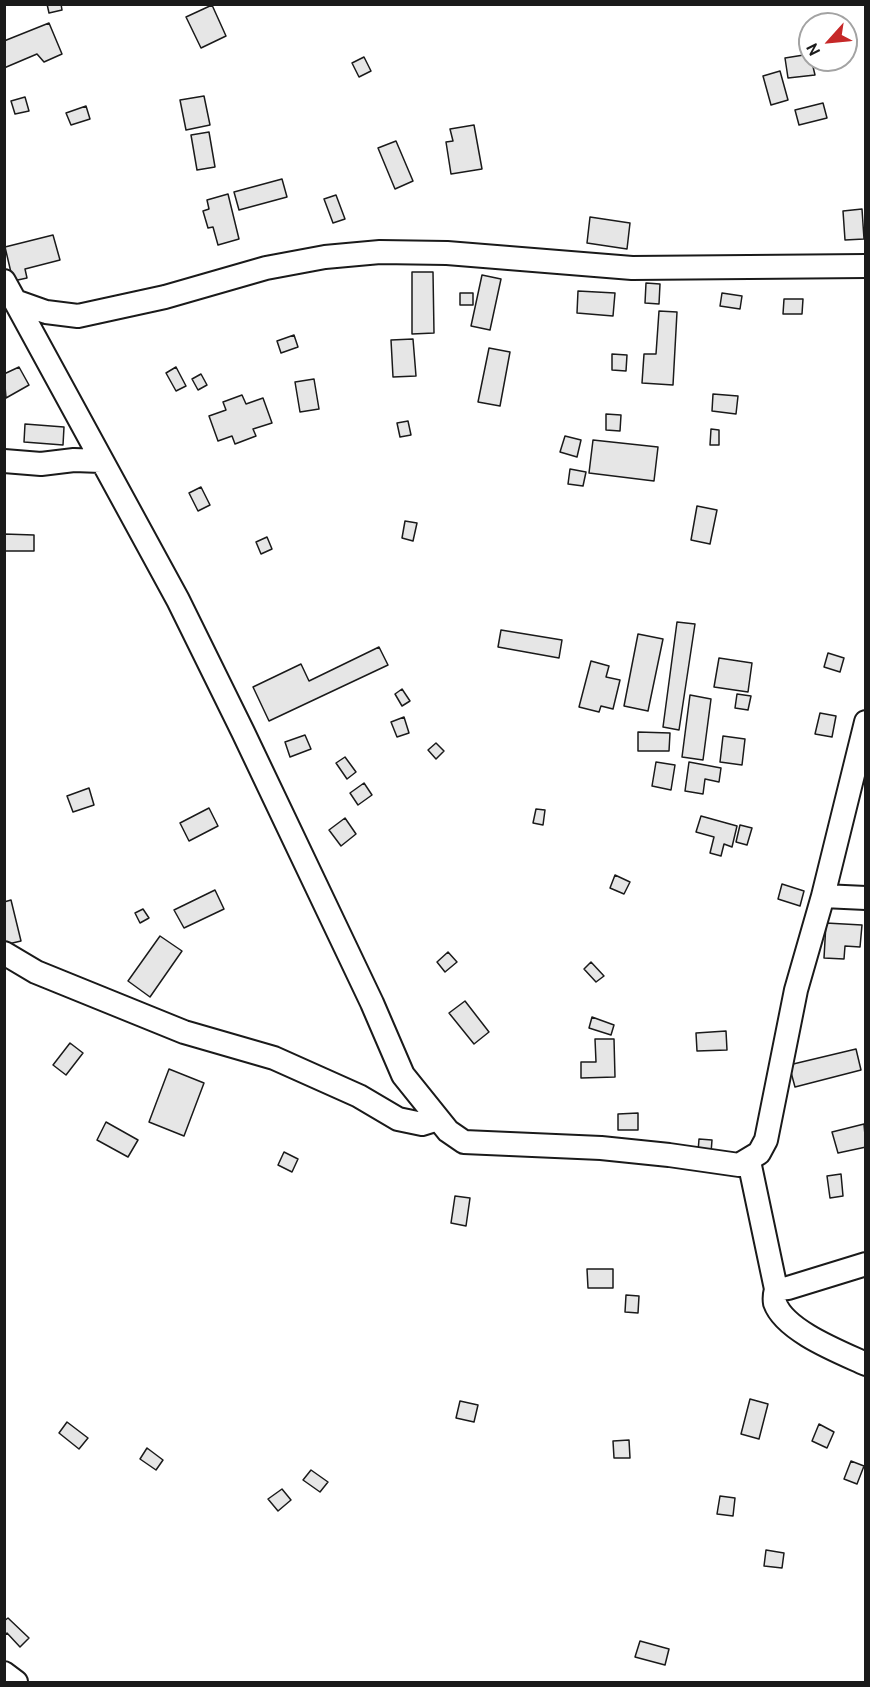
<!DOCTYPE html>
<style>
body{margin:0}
#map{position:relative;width:870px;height:1687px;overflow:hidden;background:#fff;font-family:Cabin,sans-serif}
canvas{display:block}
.frame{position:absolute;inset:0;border:6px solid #1a1a1a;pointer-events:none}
.north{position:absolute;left:798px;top:12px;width:60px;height:60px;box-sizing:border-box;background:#fff;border:2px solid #a3a3a3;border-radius:50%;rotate:243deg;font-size:16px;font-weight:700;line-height:24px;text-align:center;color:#1a1a1a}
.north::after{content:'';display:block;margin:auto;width:21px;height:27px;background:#c62828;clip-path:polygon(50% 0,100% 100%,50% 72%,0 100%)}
</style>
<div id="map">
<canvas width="870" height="1687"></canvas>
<div class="frame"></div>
<div class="north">N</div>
</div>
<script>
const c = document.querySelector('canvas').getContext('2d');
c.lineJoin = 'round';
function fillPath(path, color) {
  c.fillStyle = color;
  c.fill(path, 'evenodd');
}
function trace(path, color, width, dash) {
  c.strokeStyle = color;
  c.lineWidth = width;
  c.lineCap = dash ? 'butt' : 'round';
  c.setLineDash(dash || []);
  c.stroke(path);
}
const building = new Path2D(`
 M47,4H61L62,10L49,13Z
 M212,5L226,36L201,48L186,17Z
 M49,23L62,54L44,62L37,54L4,68V41Z
 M810,54L815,75L788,78L785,58Z
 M364,57L371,71L359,77L352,63Z
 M780,71L788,100L771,105L763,76Z
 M204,96L210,125L186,130L180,100Z
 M25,97L29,111L15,114L11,101Z
 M823,103L827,118L799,125L795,110Z
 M86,106L90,119L71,125L66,113Z
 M474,125L482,169L451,174L446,142L453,141L450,129Z
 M209,132L215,167L197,170L191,135Z
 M396,141L413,181L395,189L378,148Z
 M282,179L287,197L239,210L234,192Z
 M228,194L239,239L218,245L213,227L208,228L203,211L209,209L207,200Z
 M336,195L345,219L333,223L324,199Z
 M862,209L864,239L845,240L843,211Z
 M590,217L630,223L627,249L587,243Z
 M53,235L60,260L25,269L27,278L13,281L5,247Z
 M412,272H433L434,333L412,334Z
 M482,275L501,279L490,330L471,326Z
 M646,283L660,284L659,304L645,303Z
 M578,291L615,293L613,316L577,313Z
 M460,293H473V305H460Z
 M722,293L742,296L740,309L720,306Z
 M784,299H803L802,314H783Z
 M659,311L677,312L673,385L642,383L644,354H656Z
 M294,335L298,347L281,353L277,341Z
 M413,339L416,376L393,377L391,340Z
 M489,348L510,352L500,406L478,402Z
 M612,354L627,355L626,371L612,370Z
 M19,367L29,385L6,398L4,374Z
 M176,367L186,386L176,391L166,373Z
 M201,374L207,385L198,390L192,379Z
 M314,379L319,409L300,412L295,382Z
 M713,394L738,396L736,414L712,411Z
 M242,395L246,404L263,398L272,423L253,429L256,436L235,444L232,436L218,441L209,416L226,410L223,402Z
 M606,414L621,415L620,431L606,430Z
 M408,421L411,435L400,437L397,423Z
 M25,424L64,427L63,445L24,442Z
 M711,429L719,430V445H710Z
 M565,436L581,440L577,457L560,452Z
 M593,440L658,447L654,481L589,473Z
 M570,469L586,472L583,486L568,484Z
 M201,487L210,505L198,511L189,493Z
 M697,506L717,510L710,544L691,540Z
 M405,521L417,523L413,541L402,538Z
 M4,534L34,535V551H4Z
 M267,537L272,549L261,554L256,542Z
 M677,622L695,624L679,730L663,727Z
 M501,630L562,640L559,658L498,647Z
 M638,634L663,639L648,711L624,706Z
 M379,647L388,665L269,721L253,687L301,664L309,681Z
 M828,653L844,658L840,672L824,667Z
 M719,658L752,663L748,692L714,687Z
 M591,661L609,666L606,677L620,680L613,709L601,706L599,712L579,707Z
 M402,689L410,701L402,706L395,694Z
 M737,694L751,696L748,710L735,708Z
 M690,695L711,699L703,760L682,757Z
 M820,713L836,716L832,737L815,734Z
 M404,717L409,733L397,737L391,722Z
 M638,732L670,733L669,751H638Z
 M305,735L311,749L290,757L285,742Z
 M723,736L745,739L742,765L720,762Z
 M436,743L444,751L436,759L428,750Z
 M345,757L356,772L347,779L336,763Z
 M656,762L675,765L671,790L652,786Z
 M689,762L721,768L719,782L705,779L703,794L685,791Z
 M364,783L372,795L358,805L350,793Z
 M89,788L94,805L73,812L67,796Z
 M209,808L218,826L189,841L180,823Z
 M536,809L545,810L543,825L533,823Z
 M701,816L737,826L732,847L724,844L721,856L710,853L714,837L696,832Z
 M345,818L356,834L341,846L329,830Z
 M740,825L752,828L747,845L736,842Z
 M615,875L630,882L624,894L610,888Z
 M782,884L804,891L800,906L778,899Z
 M215,890L224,909L184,928L174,910Z
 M11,900L21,941L4,945V902Z
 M143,909L149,918L140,923L135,913Z
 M826,923L862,925L860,947L845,946L844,959L824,958Z
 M160,936L182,951L150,997L128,981Z
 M448,952L457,962L445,972L437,962Z
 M591,962L604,976L596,982L584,969Z
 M465,1001L489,1032L474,1044L449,1013Z
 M592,1017L614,1025L611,1035L589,1028Z
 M726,1031L727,1050L697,1051L696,1033Z
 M595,1039H614L615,1077L581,1078V1062H596Z
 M70,1043L83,1053L66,1075L53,1065Z
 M856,1049L861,1070L795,1087L789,1065Z
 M169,1069L204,1083L184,1136L149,1122Z
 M638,1113V1130H618V1114Z
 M106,1122L138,1140L128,1157L97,1140Z
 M864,1124L866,1147L838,1153L832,1132Z
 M699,1139L712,1140L711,1153L698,1152Z
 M284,1152L298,1159L292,1172L278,1165Z
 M841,1174L843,1196L830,1198L827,1176Z
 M455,1196L470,1198L466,1226L451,1223Z
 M587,1269H613V1288H588Z
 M626,1295L639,1296L638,1313L625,1312Z
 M750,1399L768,1404L759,1439L741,1434Z
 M460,1401L478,1405L474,1422L456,1418Z
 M67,1422L88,1438L79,1449L59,1433Z
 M819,1424L834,1432L827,1448L812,1441Z
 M629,1440L630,1458H614L613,1441Z
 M147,1448L163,1460L156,1470L140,1459Z
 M851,1461L864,1466L857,1484L844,1479Z
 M311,1470L328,1482L320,1492L303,1480Z
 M282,1489L291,1500L278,1511L268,1499Z
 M720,1496L735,1498L733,1516L717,1514Z
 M766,1550L784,1553L782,1568L764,1566Z
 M8,1618L29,1638L20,1647L7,1633L4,1636V1621Z
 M640,1641L669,1649L665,1665L635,1657Z`);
fillPath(building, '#e6e6e6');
trace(building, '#1a1a1a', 1.5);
const street = new Path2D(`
 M4,281L15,301L46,312L78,316L165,297L266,268L325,257L380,252L447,253L632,268L866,266
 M15,301L178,600L243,732L372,1003L403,1075L448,1131L464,1142L601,1148L669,1155L739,1165L759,1153L766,1140L796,990L823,896L866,722
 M4,461L41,464L74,460L101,461
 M823,896L866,898
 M4,953L36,972L184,1032L274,1058L359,1096L398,1119L422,1124L438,1119
 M749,1161L776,1289C775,1293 774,1298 775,1303C785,1331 840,1352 866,1364
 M776,1289L788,1288L866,1264
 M4,1673L16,1682`);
trace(street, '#1a1a1a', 26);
trace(street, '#fff', 22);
</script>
